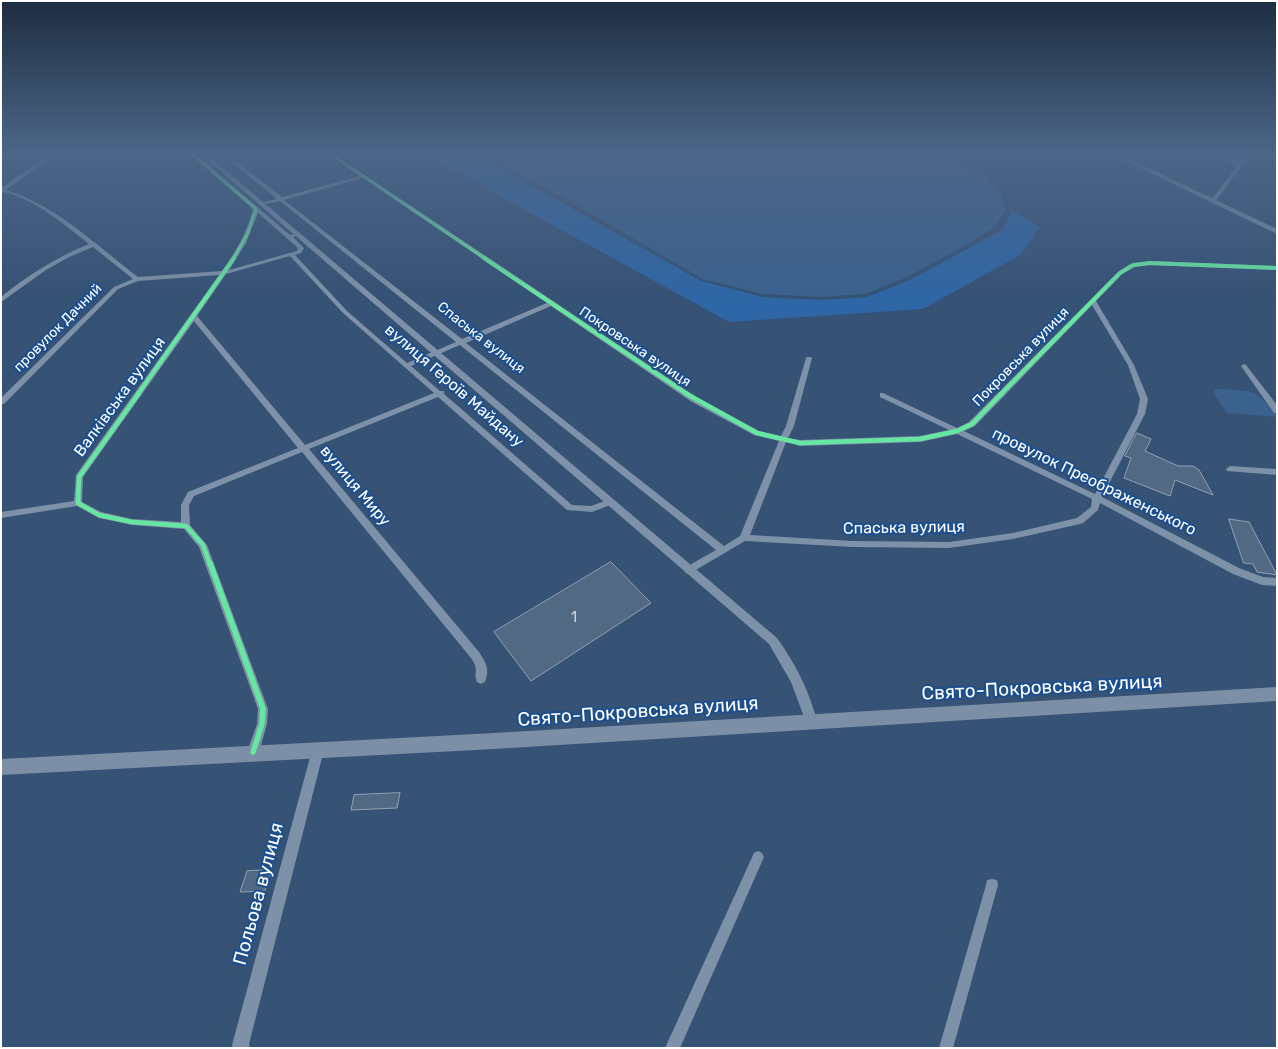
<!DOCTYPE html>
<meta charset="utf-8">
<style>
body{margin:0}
#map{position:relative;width:1278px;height:1049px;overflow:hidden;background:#365274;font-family:Rubik,sans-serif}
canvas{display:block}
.frame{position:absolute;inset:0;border:2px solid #fff;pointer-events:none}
</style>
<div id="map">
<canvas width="1278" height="1049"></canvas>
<div class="frame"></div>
</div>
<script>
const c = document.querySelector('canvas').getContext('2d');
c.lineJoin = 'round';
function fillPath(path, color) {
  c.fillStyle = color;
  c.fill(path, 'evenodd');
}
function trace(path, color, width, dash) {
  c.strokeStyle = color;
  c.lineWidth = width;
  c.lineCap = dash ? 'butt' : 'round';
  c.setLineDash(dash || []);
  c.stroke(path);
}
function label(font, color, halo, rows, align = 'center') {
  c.font = font + ' Rubik,sans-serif';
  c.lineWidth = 4;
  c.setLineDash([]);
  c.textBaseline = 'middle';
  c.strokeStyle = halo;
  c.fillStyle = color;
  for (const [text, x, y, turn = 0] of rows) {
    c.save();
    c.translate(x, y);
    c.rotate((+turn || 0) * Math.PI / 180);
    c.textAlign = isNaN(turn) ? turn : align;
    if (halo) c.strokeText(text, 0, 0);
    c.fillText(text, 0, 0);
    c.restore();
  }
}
fillPath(new Path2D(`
 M418,151H470L701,281L763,297L820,300L867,297L910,280L1002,230L1012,211L1040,227L1020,255L923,309L729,322Z`), '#2f66a5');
fillPath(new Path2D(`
 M476,151H928C949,158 988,171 999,191C1002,197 1004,204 1006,210L995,227L961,248L905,278L865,294L820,297L763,294L703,279L574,204Z
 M1219,389C1254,391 1256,388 1277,417L1227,413L1214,394V390Z`), '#3b618d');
const building = new Path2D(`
 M1137,433L1151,439L1145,451L1178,466H1193L1199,470L1213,495L1175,480L1170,496L1124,478L1131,458L1125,456Z
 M1229,519L1249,522L1277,575L1257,572L1253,564L1244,563Z
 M611,562L651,603L531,681L494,632Z
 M400,793L397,808L351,810L354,795Z
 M271,870L265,891L240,892L247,871Z`);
fillPath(building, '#526984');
trace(building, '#92a2b6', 1);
fillPath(new Path2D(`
 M54,151H59L6,190C57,206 96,245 138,277L222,271C236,252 247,232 253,209L187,151H192L290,235L299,233V235L293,237L304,248L301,253L295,255L347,311L407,363L456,342L280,201L260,205V203L277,199L218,151H223L282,197L360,176L324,151H329L698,398L759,431L781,436L786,426L806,358L807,357H811L812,358L794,426L788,438L800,440L920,436L949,430L880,397V393H883L957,428L969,422L1118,272L1131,264L1150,261L1277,266V270L1150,265L1135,267L1122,274L1096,301L1134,365L1148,399L1145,414L1102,497L1239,568L1263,577L1277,578V586L1262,585L1233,574L1100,503L1098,510L1083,523L1080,524L1013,539L949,548L852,547L745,541L689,574L686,573L684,570L686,567L716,550L460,345L411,366L440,391H444V394L572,505L591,506L610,499L614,502L613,504L592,512L567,510L438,397L309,449L479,652C486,663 490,669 485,682L481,684L477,682C473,672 480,671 471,658L302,452L194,496L189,505L190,525L207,545L268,709L267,724L259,752L257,756L253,757L249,756L247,752L257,724L258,709L199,547L184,529L132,525L99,518L77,506L1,518V512L74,501L76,475L219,275L138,281L118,289L4,404H1V398L114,287L133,279L93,247L69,257L46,270L1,302V297C28,275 57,257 89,244C69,228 28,194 1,192V188ZM363,178L547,303L462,339L284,200ZM258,213L298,248L297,251L229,270L246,243ZM290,256L343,313L434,393L305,445L197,316L226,274ZM1092,305L1128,365L1140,399L1137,414L1095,494L964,431L975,426ZM551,306L692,402L754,435L779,441L740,536L724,546L466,343ZM194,321L298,448L188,492L181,505V522L132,519L101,512L82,502L83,477ZM957,434L1092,499L1091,507L1077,518L1013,533L949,542L852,541L750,535L786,442L800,446L920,442Z
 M1206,151H1212L1239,162L1248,151H1252L1216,201L1214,202L1211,200L1238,165Z
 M1244,364L1246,365L1277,405V413H1274L1241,366Z
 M1230,466L1277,469V475L1227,471L1226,469Z
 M758,851L762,853L764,857L680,1048H665L754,853Z
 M992,879L997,880L998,885L953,1048H939L986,885L987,880Z`), '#7d92a8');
fillPath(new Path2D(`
 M197,151H203L777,638C795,663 809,690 817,721L815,725L811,727L807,725L791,682L769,644Z
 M318,744L323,746L324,750L249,1044L250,1048H233L232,1045L312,750L313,746Z`), '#7d92a8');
fillPath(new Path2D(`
 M1105,151H1113L1277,229V234Z`), '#798da4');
fillPath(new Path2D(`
 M1277,687V701L494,749L1,775V759L494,733Z`), '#7d8ea7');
trace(new Path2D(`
 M189,151L256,209L247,235L233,259
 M326,151L486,259`), '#66e7a1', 3);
trace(new Path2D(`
 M484,258L687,394
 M138,394L234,258
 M1001,394L1120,273L1133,265L1150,263L1277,268`), '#66e7a1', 4);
trace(new Path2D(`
 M139,393L79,477L78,503L99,515L132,522L186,526L203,545L210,565
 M685,393L757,433L800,443L920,439L957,431L972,424L1002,393`), '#66e7a1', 4.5);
trace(new Path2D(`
 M210,563L263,709L262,724L253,752`), '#66e7a1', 5.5);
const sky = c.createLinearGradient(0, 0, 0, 298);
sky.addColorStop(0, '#1e2d40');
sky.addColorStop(0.51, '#4c6688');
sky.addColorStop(1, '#4c668800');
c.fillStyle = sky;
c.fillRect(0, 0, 1278, 298);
label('14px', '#fff', '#1b4f8f', [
 ["провулок Дачний",58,328,-45],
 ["Спаська вулиця",481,338,38],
 ["Покровська вулиця",635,347,34],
 ["Покровська вулиця",1021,357,-46]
]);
label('14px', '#d4dae0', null, [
 ["1",574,618]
]);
label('16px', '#fff', '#1b4f8f', [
 ["вулиця Героїв Майдану",454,386,41],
 ["Валківська вулиця",120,397,-54],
 ["провулок Преображенського",1094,482,26],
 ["вулиця Миру",355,486,50],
 ["Спаська вулиця",904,528,-1]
]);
label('19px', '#fff', '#1b4f8f', [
 ["Свято-Покровська вулиця",1042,688,-3],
 ["Свято-Покровська вулиця",638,712,-4],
 ["Польова вулиця",259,894,-75]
]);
</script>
